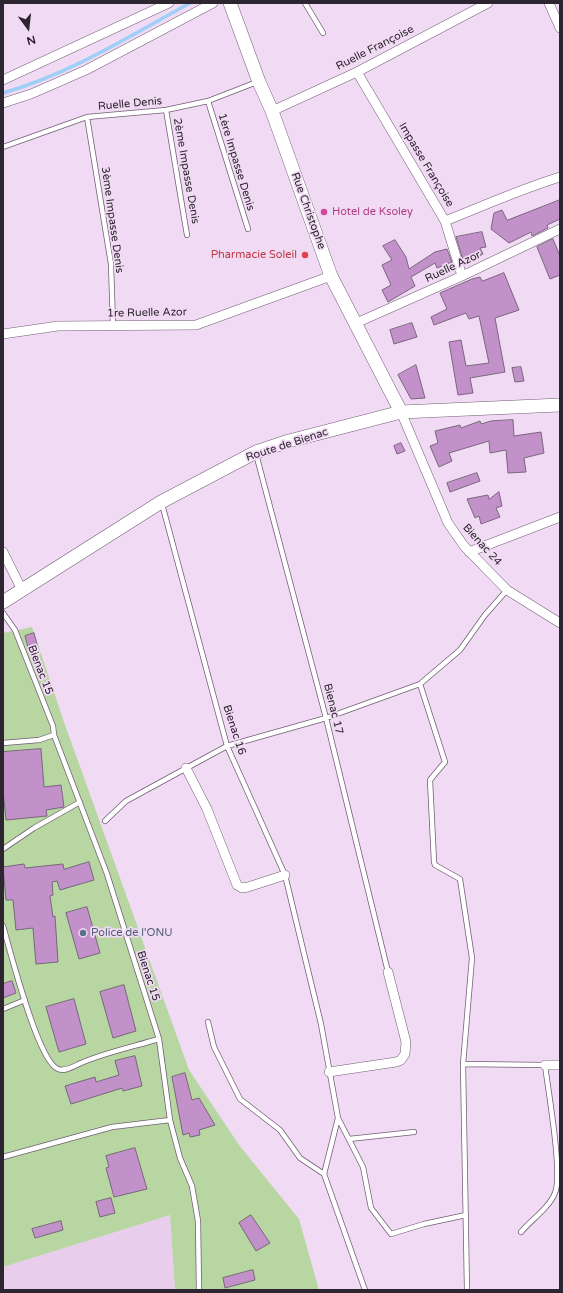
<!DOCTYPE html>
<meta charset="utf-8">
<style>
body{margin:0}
#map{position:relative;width:563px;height:1293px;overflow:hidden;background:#f1dbf4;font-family:"Varela Round",sans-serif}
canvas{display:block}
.frame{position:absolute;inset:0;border:4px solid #2d252f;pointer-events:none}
.north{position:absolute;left:8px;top:8px;width:40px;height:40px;-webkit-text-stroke:3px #f1dbf4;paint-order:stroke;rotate:165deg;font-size:11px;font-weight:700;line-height:16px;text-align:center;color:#2d252f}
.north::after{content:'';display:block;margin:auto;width:14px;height:18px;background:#2d252f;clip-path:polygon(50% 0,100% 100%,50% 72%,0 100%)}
</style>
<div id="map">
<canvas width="563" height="1293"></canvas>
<div class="frame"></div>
<div class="north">N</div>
</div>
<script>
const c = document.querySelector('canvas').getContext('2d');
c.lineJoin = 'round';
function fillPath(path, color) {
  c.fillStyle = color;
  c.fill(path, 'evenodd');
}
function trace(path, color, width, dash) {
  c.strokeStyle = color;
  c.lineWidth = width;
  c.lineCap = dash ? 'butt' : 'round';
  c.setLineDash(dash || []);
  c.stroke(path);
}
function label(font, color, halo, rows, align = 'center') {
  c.font = font + ' "Varela Round",sans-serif';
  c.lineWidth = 3.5;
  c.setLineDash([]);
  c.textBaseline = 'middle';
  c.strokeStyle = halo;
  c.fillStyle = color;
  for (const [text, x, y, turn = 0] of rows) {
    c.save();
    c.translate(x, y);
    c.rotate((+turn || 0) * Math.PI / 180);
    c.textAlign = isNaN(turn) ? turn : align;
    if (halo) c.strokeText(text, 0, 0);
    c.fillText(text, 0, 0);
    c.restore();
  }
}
fillPath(new Path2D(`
 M170,1215L175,1290H3V1267Z`), '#e8cdec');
fillPath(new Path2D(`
 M32,627L64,722L189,1070L239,1145L299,1219L319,1290H175L170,1215L3,1267V633Z`), '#b7d6a2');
trace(new Path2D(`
 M3,93C70,74 130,36 190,3`), '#9ecff9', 3.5);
const building = new Path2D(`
 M560,200V219L547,225L548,228L532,236L531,232L509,243L491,229L494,213L502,210L507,220Z
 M482,232L486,247L480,248L483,254L464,263L456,237Z
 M553,239L560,256V275L550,279L537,247Z
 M395,240L406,257L409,269L435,252L447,249L452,262L437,268L435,263L411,277L415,286L388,302L382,290L391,285L382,265L392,260L383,246Z
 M504,273L519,310L495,318L505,372L470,378L473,393L458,395L449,342L461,340L466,366L489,363L479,316L469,319L466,313L434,325L431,317L447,309L440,293L472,279L480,277L482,281Z
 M412,323L417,337L394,344L390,330Z
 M416,365L425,398L411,399L398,375Z
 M521,367L524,381L515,382L512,368Z
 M513,420L514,436L541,432L544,453L524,458L526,472L508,473L506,450L490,453L489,441L449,453L452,461L439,467L430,446L438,443L435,431L460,425L461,428L480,421L481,424L491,421Z
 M401,443L405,451L397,454L394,446Z
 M477,473L480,481L450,492L447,483Z
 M499,492L502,506L496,508L500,517L481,524L479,516L475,518L467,499L488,495L489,499Z
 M34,633L38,648L29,651L25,636Z
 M41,749L44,787L61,785L64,807L46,810L47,816L6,820L3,790V752Z
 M89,862L94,880L60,890L57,881L52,882L53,895L50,896L53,917L55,916L58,962L36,964L33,928L16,930L13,900H6L3,867L24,864L25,868L63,864L64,869Z
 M87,907L100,953L79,959L66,913Z
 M12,981L16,993L3,998V984Z
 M124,985L136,1031L113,1038L100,992Z
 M74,999L86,1044L59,1052L46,1007Z
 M135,1056L142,1086L123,1091L122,1088L71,1104L65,1086L95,1077L96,1082L119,1075L115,1061Z
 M185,1073L192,1100L199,1098L215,1125L199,1130L200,1135L190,1137L189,1133L183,1135L172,1077Z
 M135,1148L147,1189L114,1197L106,1168L109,1167L106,1156Z
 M111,1198L115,1213L100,1217L96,1202Z
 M251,1215L270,1243L256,1251L239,1223Z
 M61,1221L63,1230L35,1238L32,1229Z
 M253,1270L255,1280L225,1288L223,1278Z`);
fillPath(building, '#c291ca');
trace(building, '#79667c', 1);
const lane = new Path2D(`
 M305,3L323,33
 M208,101L248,229
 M166,110L187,235
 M87,117L111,264L113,326
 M3,147L87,117L166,110L208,101L257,82
 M256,454L326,718L388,972
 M162,504L227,746L285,875L321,1024L338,1118L324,1174L365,1290
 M3,613L15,630L53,726L54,735L107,874L159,1039L170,1120L180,1158L192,1186L198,1221L199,1290
 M420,684L445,762L430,780L434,862L435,865L460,879L472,958L463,1064L467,1290
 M3,743L39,740L54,735
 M105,821L126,801L227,746L326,718L420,684L460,650L485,615L507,590
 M3,849L34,828L80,802
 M3,926C10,950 38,1062 58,1069C65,1072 74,1066 81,1063C107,1052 132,1047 159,1039
 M3,1009L25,1000
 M208,1022L214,1047L240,1099L280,1130L300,1158L324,1174
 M463,1064L545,1065C548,1090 563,1174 555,1193C549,1208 531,1220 521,1232
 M338,1118L363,1167L371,1208L391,1234L424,1224L466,1215
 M349,1139L414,1132
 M3,1157L112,1127L170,1120`);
const street = new Path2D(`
 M549,3L560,28
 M357,72L445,221L462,276
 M3,80L169,3
 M3,103L31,94L86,70L213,3
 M272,111L357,72L488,3
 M445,221C483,206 521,189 560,177
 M354,324L462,276L560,229
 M3,334L58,326L196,325L331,276
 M401,412L448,523L464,546L507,590L560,623
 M3,552L22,590
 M469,552L560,517
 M186,768L207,809L237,885L242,888L248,887L285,875
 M545,1065H560
 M329,1072L396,1062L401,1060L405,1054L406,1042L388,972`);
const secondary = new Path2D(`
 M230,3L259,82L272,111L331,276L401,412
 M3,602L161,502L256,452L289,441L401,412L560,405`);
trace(lane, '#715e74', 6);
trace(street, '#715e74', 10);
trace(secondary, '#715e74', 14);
trace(lane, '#fff', 4.5);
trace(street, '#fff', 9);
trace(secondary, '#fff', 13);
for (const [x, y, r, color] of [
 [324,212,4,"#d1479c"],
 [305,255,4,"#e0444e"],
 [83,933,4,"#5c6f8a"]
]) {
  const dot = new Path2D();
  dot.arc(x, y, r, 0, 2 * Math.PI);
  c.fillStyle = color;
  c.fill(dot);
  trace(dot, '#f1dbf4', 1.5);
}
label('11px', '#2d252f', '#f1dbf4', [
 ["Ruelle Françoise",375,48,-27],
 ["Ruelle Denis",130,104,-5],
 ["1ère Impasse Denis",236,162,73],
 ["Impasse Françoise",426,165,59],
 ["2ème Impasse Denis",186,171,80],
 ["Rue Christophe",308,211,70],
 ["3ème Impasse Denis",112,220,82],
 ["Ruelle Azor",453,267,-25],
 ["1re Ruelle Azor",147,313,-1],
 ["Route de Bienac",287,445,-18],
 ["Bienac 24",482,545,48],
 ["Bienac 15",40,670,69],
 ["Bienac 17",333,709,76],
 ["Bienac 16",234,730,72],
 ["Bienac 15",148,976,72]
]);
label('11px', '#b23c85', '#f1dbf4', [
 ["Hotel de Ksoley",332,212]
], 'left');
label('11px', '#be3a42', '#f1dbf4', [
 ["Pharmacie Soleil",297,255]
], 'right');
label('11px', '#4e5e75', '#f1dbf4', [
 ["Police de l'ONU",91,933]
], 'left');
</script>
